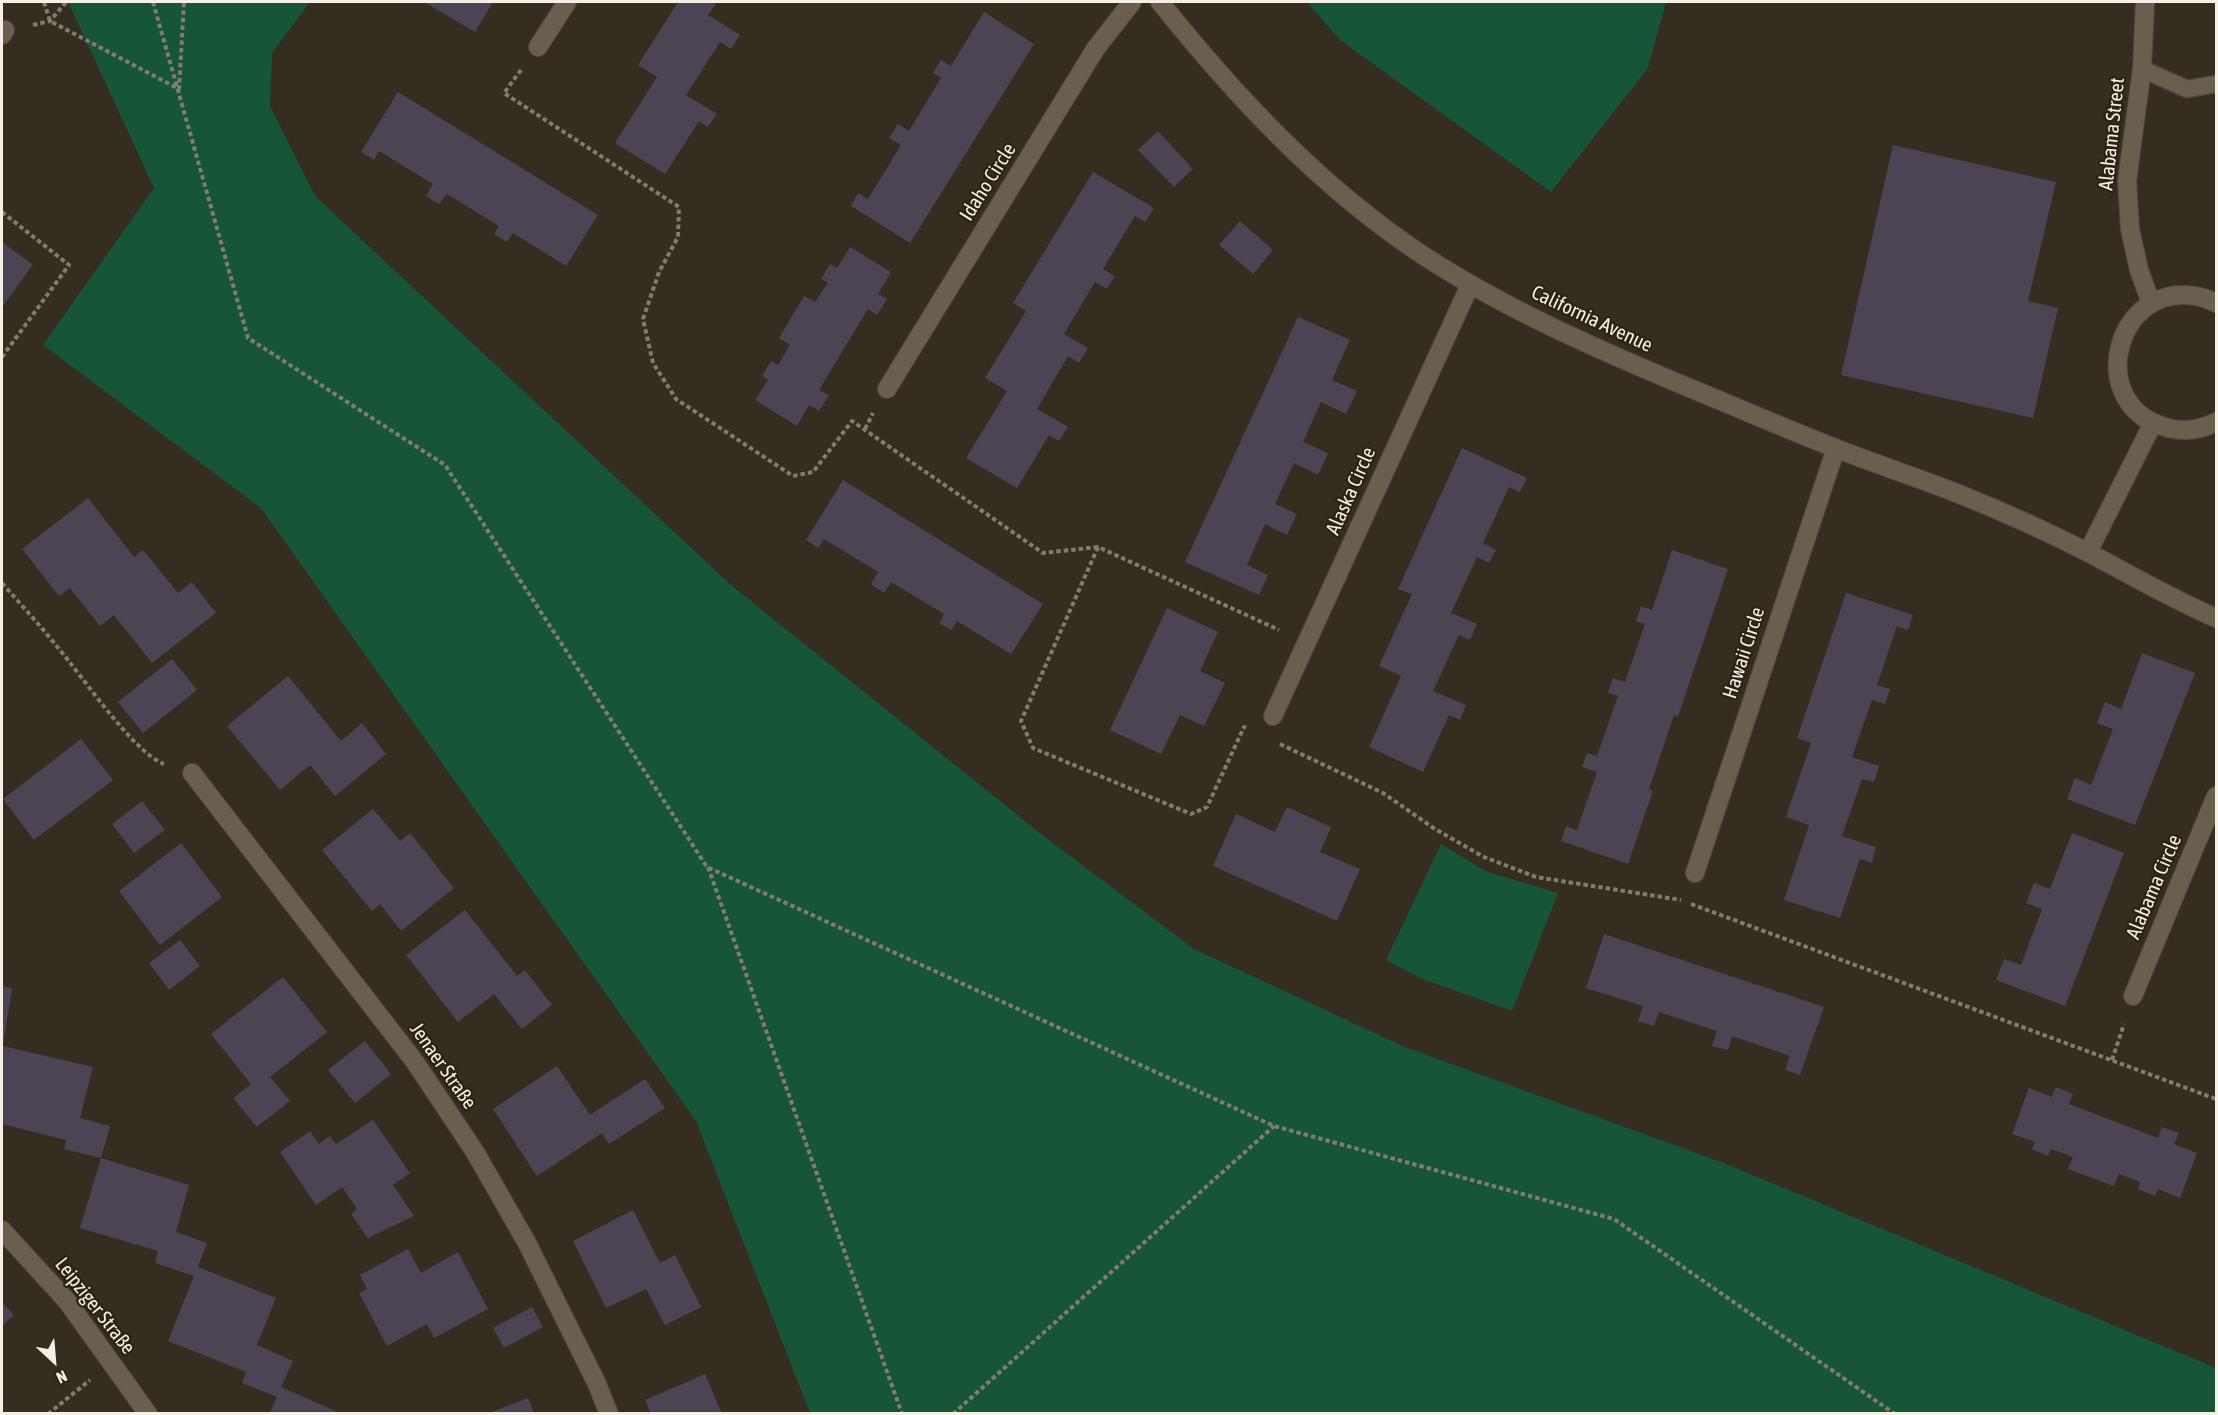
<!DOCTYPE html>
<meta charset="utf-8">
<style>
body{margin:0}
#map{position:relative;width:2218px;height:1415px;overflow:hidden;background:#352d1f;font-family:"Asap Condensed",sans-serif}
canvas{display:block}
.frame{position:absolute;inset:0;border:3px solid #f5efe6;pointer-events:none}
.north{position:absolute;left:24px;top:1331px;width:60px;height:60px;-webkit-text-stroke:4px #2b2315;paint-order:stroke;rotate:154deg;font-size:16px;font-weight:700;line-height:24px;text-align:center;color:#f5efe6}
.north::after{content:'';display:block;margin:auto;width:21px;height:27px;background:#f5efe6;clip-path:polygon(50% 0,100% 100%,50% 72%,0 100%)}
</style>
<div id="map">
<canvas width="2218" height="1415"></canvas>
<div class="frame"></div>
<div class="north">N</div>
</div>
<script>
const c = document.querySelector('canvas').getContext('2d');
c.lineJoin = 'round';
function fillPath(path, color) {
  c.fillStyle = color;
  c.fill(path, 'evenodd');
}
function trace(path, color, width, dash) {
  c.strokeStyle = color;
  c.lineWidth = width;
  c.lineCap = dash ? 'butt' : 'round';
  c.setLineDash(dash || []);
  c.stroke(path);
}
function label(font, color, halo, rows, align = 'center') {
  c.font = font + ' "Asap Condensed",sans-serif';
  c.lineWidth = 4.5;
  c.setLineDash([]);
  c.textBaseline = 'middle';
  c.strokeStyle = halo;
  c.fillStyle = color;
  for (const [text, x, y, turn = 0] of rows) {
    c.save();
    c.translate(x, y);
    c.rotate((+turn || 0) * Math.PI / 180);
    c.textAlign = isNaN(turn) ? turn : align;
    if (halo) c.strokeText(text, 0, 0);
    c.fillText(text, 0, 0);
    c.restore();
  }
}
fillPath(new Path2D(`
 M68,2H310L272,53L270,106L315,196L731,585L1041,834L1194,949L1405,1047L1724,1163L2216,1368V1413H810L696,1121L261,508L43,345L154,188Z
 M1307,2H1666L1648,68L1551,192L1340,40Z
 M1441,844L1485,871L1558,893L1512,1011L1422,979L1386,960Z`), '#165537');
fillPath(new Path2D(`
 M424,2H493L475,32Z
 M678,2H717L708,15L740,35L731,49L720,42L686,95L717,114L708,127L699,121L665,174L615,143L657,77L638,65Z
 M984,12L1034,44L910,243L851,206L858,193L868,199L901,145L889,138L898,124L909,131L941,78L933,73L941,60L951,66Z
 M398,92L598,215L566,266L513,233L507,242L494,234L499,226L447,194L439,204L426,196L433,184L379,151L374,160L361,152Z
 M1158,131L1193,169L1174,187L1138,150Z
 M1893,145L2056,182L2028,301L2058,308L2033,418L1841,375Z
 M1093,172L1154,208L1145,222L1135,216L1103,269L1115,276L1107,289L1095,282L1064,334L1088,348L1079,363L1068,356L1037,409L1068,427L1059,441L1049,435L1017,488L966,458L1007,391L985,378L1026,311L1013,303Z
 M1240,221L1273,250L1253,274L1219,245Z
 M2,242L33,265L2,307Z
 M850,247L891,272L878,294L887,299L877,315L868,309L819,390L829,395L819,411L809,405L797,426L755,400L768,380L762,376L771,361L778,365L790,345L779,338L804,296L815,302L828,283L821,279L830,264L837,268Z
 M1298,317L1350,340L1332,380L1357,391L1346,414L1321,402L1303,442L1328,453L1318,475L1294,463L1275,504L1297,514L1287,535L1265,524L1247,565L1268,575L1259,595L1185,562Z
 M1462,448L1527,478L1520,492L1509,487L1483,543L1496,550L1489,563L1477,557L1451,613L1477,624L1470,640L1459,635L1433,691L1466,705L1460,720L1449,715L1423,772L1369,747L1401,676L1379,666L1412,594L1398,589Z
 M843,480L1043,604L1011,654L957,621L951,630L939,623L944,614L891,582L884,593L871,584L878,572L824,539L818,548L806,540Z
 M88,498L134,557L143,550L178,593L192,582L216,613L152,663L114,615L100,626L70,588L59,596L22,549Z
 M1672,550L1728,569L1678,716L1674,715L1649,789L1653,791L1628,864L1561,841L1566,826L1577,830L1597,772L1582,767L1587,753L1597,756L1618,696L1608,693L1613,678L1625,682L1645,624L1636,621L1641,606L1652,610Z
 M1846,593L1913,615L1908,630L1897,626L1877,685L1890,689L1885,704L1872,700L1852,757L1879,766L1874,782L1862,779L1842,836L1876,847L1872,863L1860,859L1840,918L1784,900L1809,825L1786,817L1811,743L1797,738Z
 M1167,608L1218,632L1200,671L1225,683L1204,726L1180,715L1161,754L1110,730Z
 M2142,653L2195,673L2135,825L2067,799L2075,778L2091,785L2113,729L2097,723L2105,702L2121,709Z
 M172,659L197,690L143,733L118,702Z
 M288,676L341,741L362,723L386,754L335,796L310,765L280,790L227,726Z
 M81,739L113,780L34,840L3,799Z
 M142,801L165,830L134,853L112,824Z
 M1287,807L1331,827L1320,852L1360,869L1337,921L1213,866L1236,814L1275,832Z
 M373,809L400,841L410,833L454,888L401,931L380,904L372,911L322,850Z
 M2072,833L2124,853L2065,1006L1996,980L2004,959L2021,965L2042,909L2026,903L2034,883L2050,889Z
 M181,843L222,897L160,945L119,891Z
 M465,910L517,976L525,970L552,1005L522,1029L494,994L458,1022L406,955Z
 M1604,934L1824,1007L1800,1075L1785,1070L1790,1056L1732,1036L1728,1050L1712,1046L1717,1031L1659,1012L1654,1026L1638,1021L1643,1006L1586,988Z
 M180,940L200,966L169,990L149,963Z
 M283,977L327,1032L270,1077L290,1101L257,1127L233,1098L251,1084L211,1034Z
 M2,986L12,988L3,1045H2Z
 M365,1041L391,1074L355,1103L328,1070Z
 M3,1046L93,1067L80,1118L110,1126L101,1158L64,1149L66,1140L2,1124Z
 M557,1066L590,1115L645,1079L665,1108L609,1144L602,1133L537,1176L493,1109Z
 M2056,1087L2073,1094L2069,1104L2158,1138L2162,1127L2179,1133L2174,1144L2197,1153L2180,1198L2158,1189L2155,1196L2138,1189L2140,1182L2119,1174L2114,1186L2068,1169L2073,1157L2051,1149L2048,1156L2032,1149L2035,1142L2012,1134L2029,1088L2052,1097Z
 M373,1120L410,1173L393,1185L414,1216L368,1238L351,1214L357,1209L342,1187L316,1205L280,1152L310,1131L319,1144L330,1136L336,1144Z
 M101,1158L189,1185L176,1232L207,1243L198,1267L276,1298L257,1345L293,1361L281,1387L342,1414H269L277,1397L242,1383L246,1372L168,1341L194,1276L155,1263L158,1251L80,1228Z
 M633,1210L660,1263L675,1255L701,1307L665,1325L646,1289L606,1308L573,1241Z
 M408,1249L421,1273L458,1252L488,1309L434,1338L427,1324L387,1346L359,1293L367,1289L360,1275Z
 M2,1302L14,1315L2,1326Z
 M532,1307L543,1327L504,1348L493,1328Z
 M705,1374L722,1414H651L645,1400Z
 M528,1398L534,1414H489V1413Z`), '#4d4453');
const service = new Path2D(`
 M2142,69L2187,89L2216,84`);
const minor = new Path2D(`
 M1160,2C1236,97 1321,188 1424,256C1509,311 1603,352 1697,391C1743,410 1789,430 1835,448C1878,465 1922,479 1964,496C2006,513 2048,532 2089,553C2131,575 2172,599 2216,618
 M2145,2L2142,69L2127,181L2130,229L2139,270L2151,303
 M2,35L5,30
 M538,47L567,2
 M2216,303C2210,300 2202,297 2195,296C2117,283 2086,398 2159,425C2179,433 2198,431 2216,422
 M887,389L1096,48L1132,2
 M2088,552L2153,423
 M1273,716L1470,285
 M192,773L415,1062L475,1152L527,1243L597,1384L609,1414
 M1695,873L1836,448
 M2133,996L2216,796
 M2,1230L67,1301L148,1414`);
trace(service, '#51493d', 19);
trace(minor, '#51493d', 20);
trace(new Path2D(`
 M44,2L50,21L179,89L184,2
 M153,2L248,338L445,465L707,867L1274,1126L1614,1219L1895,1414
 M33,25L50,21L66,2
 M521,70L504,93L679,207L678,237L659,272L643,319L653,363L676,399L793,476L813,472L852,421L1043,553L1098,547L1279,630
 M2,212L69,265L2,357
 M865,429L873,413
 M1098,547L1021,721L1033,748L1191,814L1207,807L1244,727L1246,728
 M2,583C21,605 41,626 59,649C82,676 134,753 164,764
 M1280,744L1383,793L1435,829L1484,857L1536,877L1681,900
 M708,867L902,1414
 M1691,904L2216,1099
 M2112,1060L2124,1024
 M48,1414L90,1380
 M953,1414L1274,1126`), '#827b6f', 4, [4.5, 3]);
trace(service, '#685f4f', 16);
trace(minor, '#685f4f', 18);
label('20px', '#f5efe6', '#2b2315', [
 ["Alabama Street",2112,134,-84],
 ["Idaho Circle",988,182,-58],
 ["California Avenue",1592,319,25],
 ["Alaska Circle",1351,491,-66],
 ["Hawaii Circle",1744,653,-72],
 ["Alabama Circle",2154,887,-67],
 ["Jenaer Straße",443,1066,55],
 ["Leipziger Straße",95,1306,52]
]);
</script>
